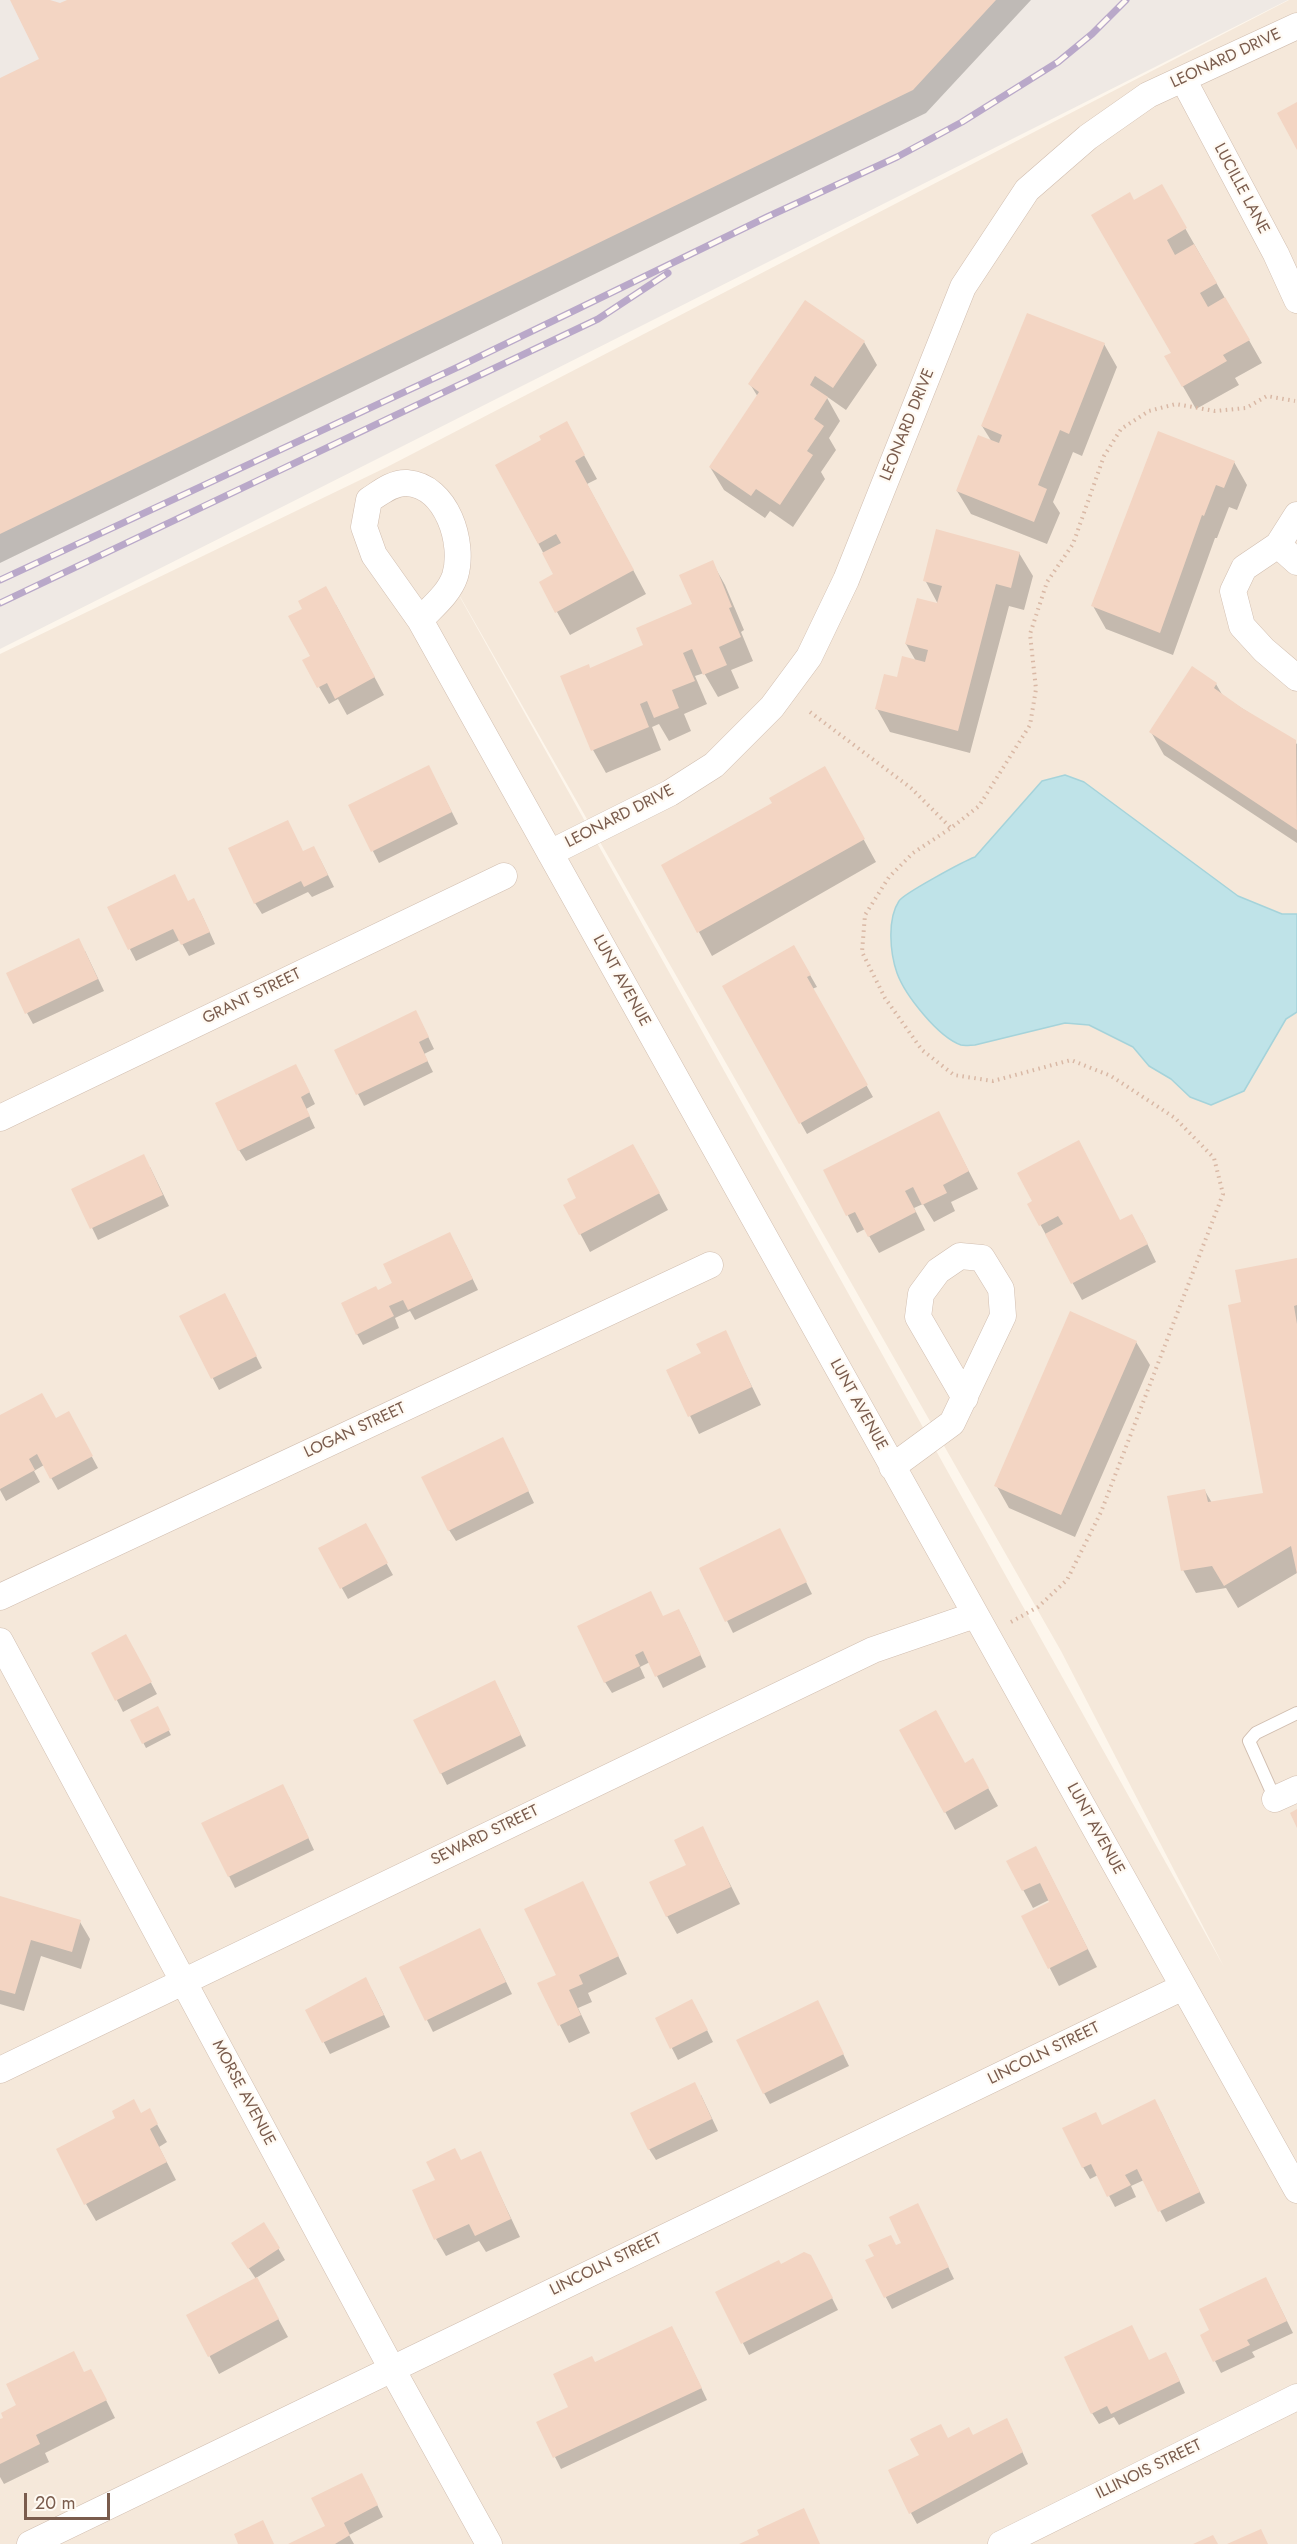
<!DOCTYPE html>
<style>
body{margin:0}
#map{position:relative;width:1297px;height:2544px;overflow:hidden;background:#fdf6ec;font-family:Jost,sans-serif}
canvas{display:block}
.scale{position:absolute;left:24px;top:2493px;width:86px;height:27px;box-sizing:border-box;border:3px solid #7a5c4d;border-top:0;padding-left:8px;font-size:18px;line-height:21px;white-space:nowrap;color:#7a5c4d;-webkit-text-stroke:4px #fffaf3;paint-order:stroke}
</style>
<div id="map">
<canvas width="1297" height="2544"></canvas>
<div class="scale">20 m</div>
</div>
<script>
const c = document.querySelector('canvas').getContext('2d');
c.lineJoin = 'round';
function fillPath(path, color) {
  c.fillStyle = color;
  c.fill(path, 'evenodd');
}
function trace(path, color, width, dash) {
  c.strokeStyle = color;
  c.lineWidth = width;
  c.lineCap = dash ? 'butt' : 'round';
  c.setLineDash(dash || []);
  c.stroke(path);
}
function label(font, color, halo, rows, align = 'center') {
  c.font = font + ' Jost,sans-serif';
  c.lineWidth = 4.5;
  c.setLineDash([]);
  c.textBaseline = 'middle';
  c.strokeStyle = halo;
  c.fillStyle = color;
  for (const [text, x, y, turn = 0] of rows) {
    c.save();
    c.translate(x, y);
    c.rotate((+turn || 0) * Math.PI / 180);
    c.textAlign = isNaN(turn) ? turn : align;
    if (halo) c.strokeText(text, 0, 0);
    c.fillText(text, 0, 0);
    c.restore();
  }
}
fillPath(new Path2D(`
 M1289,0H1297V2544H0V654L387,467ZM437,556L1061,1651L1224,1967Z`), '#f5e8da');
fillPath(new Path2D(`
 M0,0H1288L0,649Z`), '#efe9e4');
const water = new Path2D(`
 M1065,775L1084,782L1238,896L1282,914H1297V1012L1286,1019L1244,1091L1211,1105L1190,1097L1171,1079L1149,1066L1133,1047L1089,1025L1065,1023L975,1045C971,1045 965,1046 961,1045C938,1037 905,995 897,973C890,953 887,919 899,901C903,894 964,861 975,857L1042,781Z`);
fillPath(water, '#bfe3e8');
trace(water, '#a5d3da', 1.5);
fillPath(new Path2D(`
 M13,0H46L60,5L70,0H1031L926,113L0,563V80L41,60Z
 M1161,186L1262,363L1235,378L1239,385L1196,409L1166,357L1173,353L1134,202Z
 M864,342L877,365L846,410L826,396L840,421L829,438L836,450L821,472L825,479L793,527L770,511L765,518L724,490L710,467L758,397L750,384Z
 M1104,344L1117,367L1082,456L1073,452L1053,502L1060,513L1047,544L971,514L957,491L992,442L982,426Z
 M579,446L597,479L587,484L646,594L570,635L557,612L555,575L497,466Z
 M1234,462L1247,485L1237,510L1229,507L1217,538H1215L1173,655L1106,629L1093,606Z
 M1019,553L1033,576L1024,610L1009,606L970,753L890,732L877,709L898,679L916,661L906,644L939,606L925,580Z
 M712,562L725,585L744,630L741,632L753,661L731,670L739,688L718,697L704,673L695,676L707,704L684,714L691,731L669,741L659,724L652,727L661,750L606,773L593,750L590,669L645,646L694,605Z
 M336,605L384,695L347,715L338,699L329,704L319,687L312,657Z
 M1216,684L1223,696L1297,744V843L1164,755L1151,732Z
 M435,779L458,824L379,863L350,806Z
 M837,791L876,862L712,956L663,866Z
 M303,853L320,859L334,887L312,897L308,892L262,914L255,903Z
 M188,903L200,911L215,944L189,956L180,940L136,961L109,908Z
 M794,947L817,987L812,989L873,1097L807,1134L724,987Z
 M85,951L104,991L33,1024L27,1013Z
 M422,1024L434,1049L424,1054L433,1072L364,1106L336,1050Z
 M302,1077L315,1104L306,1109L315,1128L246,1161L239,1150Z
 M948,1131L978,1189L951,1202L955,1211L934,1222L923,1204L914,1208L925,1230L879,1253L865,1229L857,1233L825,1171Z
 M643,1163L668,1210L590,1252L565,1205Z
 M150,1167L169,1206L98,1240L73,1189Z
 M1029,1204L1120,1222L1142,1233L1156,1262L1082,1300Z
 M456,1245L478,1290L415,1320L410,1311L395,1318L399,1328L363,1345L357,1334L378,1292Z
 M1297,1259V1573L1238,1608L1226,1588L1196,1593L1183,1570L1205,1491L1212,1503L1265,1494L1243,1303Z
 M231,1306L262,1368L219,1390L181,1317Z
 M725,1332L761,1405L699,1434L668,1371L703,1354Z
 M1136,1342L1150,1365L1075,1537L1009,1508L996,1485Z
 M68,1413L98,1468L58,1490L44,1465L34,1471L40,1482L6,1501L0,1490V1417L56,1420Z
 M509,1451L534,1503L456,1541L449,1530Z
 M365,1525L393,1575L348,1599L320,1549Z
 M786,1542L812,1594L733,1633L701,1568Z
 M664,1618L685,1622L706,1667L663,1688L650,1662L640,1667L645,1678L612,1693L605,1682Z
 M132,1647L157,1694L123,1712L93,1653Z
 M501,1694L526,1746L447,1785L441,1773Z
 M157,1708L171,1735L146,1748L132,1721Z
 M901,1730L965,1764L982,1777L998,1806L955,1830Z
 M289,1797L314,1850L235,1888L203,1824Z
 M702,1828L740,1904L677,1934L667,1916Z
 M1008,1862L1045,1865L1097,1967L1059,1986L1023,1916L1056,1900L1055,1897L1033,1908Z
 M582,1882L627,1974L588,1993L592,2002L578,2008L590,2033L569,2043L539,1984L558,1976Z
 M0,1898L80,1922L90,1939L81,1969L41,1956L24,2011L0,2004Z
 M486,1941L512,1994L433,2032L401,1968Z
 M372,1990L390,2027L330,2054L307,2010Z
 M698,2012L713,2042L678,2060L657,2019Z
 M823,2013L849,2066L770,2104L764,2093Z
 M701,2095L718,2131L656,2160L649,2149Z
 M149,2110L167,2142L159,2147L176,2180L96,2221L86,2204L141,2114Z
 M1161,2112L1205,2203L1166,2222L1144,2180L1131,2186L1136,2197L1115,2207L1098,2175L1090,2179L1083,2167L1102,2126Z
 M480,2153L520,2237L486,2252L479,2241L446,2256L436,2239L437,2181L461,2162Z
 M924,2217L954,2279L892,2309L867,2261L903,2244Z
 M264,2224L285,2260L256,2278L288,2337L219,2374L188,2315L256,2279L240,2255Z
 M780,2265L817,2268L838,2310L749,2355L717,2292Z
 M1266,2279L1293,2333L1252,2352L1255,2357L1221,2373L1202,2335L1211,2331Z
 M678,2339L707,2400L561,2469L538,2423L570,2408L595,2363Z
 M1149,2361L1172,2365L1185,2393L1119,2425L1114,2417L1099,2424L1092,2413Z
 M85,2373L100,2388L115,2418L45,2453L49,2462L4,2484L0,2477V2421Z
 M1013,2432L1028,2464L917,2524L911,2513L921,2456L949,2439Z
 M368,2486L383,2517L349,2535L354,2544H292L326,2527Z`), '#0003');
fillPath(new Path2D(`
 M10,0H50L60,3L67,0H996L913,90L0,534V78L39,59Z
 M1297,102V150L1277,113Z
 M1162,184L1187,228L1167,240L1175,255L1194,244L1217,283L1200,293L1208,307L1225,297L1250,340L1223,355L1227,361L1182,387L1164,356L1171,353L1091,215L1130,192L1134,200Z
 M805,300L865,341L833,388L815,376L810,385L828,397L814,419L824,426L807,451L813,455L780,505L756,489L751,496L709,467L759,392L748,384Z
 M1027,313L1105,343L1069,434L1060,430L1038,485L1047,489L1034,522L956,491L978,435L999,443L1002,435L981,426Z
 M567,421L585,455L575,461L634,570L555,613L539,582L553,574L542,553L561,543L556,534L538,544L495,465L541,440L539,436Z
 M1158,431L1235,461L1224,488L1216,485L1204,516L1202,515L1160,633L1091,606Z
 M936,529L1020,552L1011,588L996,584L958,731L875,709L884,674L897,677L902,656L925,662L928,650L905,644L917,598L937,603L942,586L923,581Z
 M713,560L732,607L729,608L741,637L719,647L727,665L703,675L692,649L683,653L695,681L672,690L679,708L654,718L647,701L640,704L649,727L591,751L560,676L589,664L590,668L643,645L636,628L692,604L679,575Z
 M326,586L375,677L335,699L327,683L317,688L302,660L310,656L288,616L302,609L298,601Z
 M1192,666L1217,683L1214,688L1242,708L1296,740L1297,830L1149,732Z
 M429,765L452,812L371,852L348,805Z
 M825,766L865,839L697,933L661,865L772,803L769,798Z
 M288,820L303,851L314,846L328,875L304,887L301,881L254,904L228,848Z
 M175,874L188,901L194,898L210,932L181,945L173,929L128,950L107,907Z
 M79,938L98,979L25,1014L6,973Z
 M794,945L811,975L807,977L868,1085L799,1124L722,986Z
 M416,1010L429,1037L419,1042L428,1061L356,1095L334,1050Z
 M296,1064L310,1092L301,1097L310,1116L238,1151L215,1103Z
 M939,1111L969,1171L943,1185L947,1193L922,1205L913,1187L905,1191L916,1212L868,1237L855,1212L846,1216L823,1170Z
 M1079,1140L1120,1220L1132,1214L1148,1244L1071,1284L1045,1234L1063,1224L1058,1216L1039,1226L1027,1204L1032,1201L1017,1173Z
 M633,1144L660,1193L579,1235L563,1205L576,1198L567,1179Z
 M144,1154L163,1195L90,1229L71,1189Z
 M450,1232L473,1279L408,1310L403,1300L389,1306L394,1316L356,1335L341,1303L376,1286L378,1290L392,1283L383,1264Z
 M1297,1258V1305L1294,1306L1297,1324V1574L1291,1546L1224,1586L1212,1566L1181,1571L1167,1496L1205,1489L1208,1502L1263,1493L1228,1305L1241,1302L1235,1270Z
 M225,1293L257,1356L211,1379L179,1316Z
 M1070,1311L1137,1341L1061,1515L994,1486Z
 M726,1330L752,1387L688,1417L666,1370L701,1353L696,1344Z
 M42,1393L56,1418L69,1411L93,1456L50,1479L37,1454L29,1459L35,1470L0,1489V1415Z
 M503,1437L529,1491L448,1531L421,1477Z
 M366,1523L388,1563L340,1589L318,1548Z
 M780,1528L807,1582L725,1622L699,1568Z
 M651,1591L663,1616L679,1609L701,1655L655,1677L643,1651L635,1655L640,1666L604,1683L577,1626Z
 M126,1634L152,1682L115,1701L91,1653Z
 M495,1680L521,1735L440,1774L413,1720Z
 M158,1706L170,1730L142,1744L130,1720Z
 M936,1710L965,1763L973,1758L989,1788L944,1813L899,1730Z
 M283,1784L309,1838L228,1877L201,1823Z
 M1297,1809V1828L1290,1813Z
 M703,1826L731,1887L666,1917L649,1882L686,1865L674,1840Z
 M1036,1846L1088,1949L1048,1969L1021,1916L1049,1902L1040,1883L1022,1891L1006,1861Z
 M583,1881L619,1956L579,1975L583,1984L569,1990L581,2015L558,2026L537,1983L556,1975L524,1909Z
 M0,1896L81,1920L72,1952L31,1940L15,1994L0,1990Z
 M480,1928L506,1982L425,2021L399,1967Z
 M366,1977L384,2015L322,2043L305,2010Z
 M692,1999L708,2030L670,2049L655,2018Z
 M818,2000L844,2054L763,2094L736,2040Z
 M695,2082L712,2119L648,2150L630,2113Z
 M134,2099L141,2113L150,2108L158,2124L150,2129L167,2162L84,2205L56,2149L115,2118L112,2111Z
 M1155,2099L1200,2192L1158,2212L1137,2169L1125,2175L1131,2185L1107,2197L1091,2164L1082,2168L1062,2128L1096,2112L1102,2125Z
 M455,2148L461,2160L481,2151L511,2219L475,2236L469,2224L434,2240L412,2190L435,2180L426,2162Z
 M918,2203L949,2267L884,2298L865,2260L874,2256L868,2245L891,2235L896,2245L901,2243L889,2217Z
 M264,2222L280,2248L248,2269L231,2243Z
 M804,2252L811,2255L833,2298L741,2344L715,2292L779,2260L781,2264Z
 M257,2277L279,2319L208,2357L186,2315Z
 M1266,2277L1287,2321L1247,2340L1250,2345L1213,2362L1200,2335L1209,2330L1199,2309Z
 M1132,2325L1149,2360L1166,2352L1180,2381L1111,2414L1107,2406L1091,2414L1064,2357Z
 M672,2326L702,2388L553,2458L536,2422L568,2407L553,2374L592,2356L595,2362Z
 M74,2351L84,2372L91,2369L107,2400L36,2435L40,2444L0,2464V2419L3,2418L1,2413L16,2405L6,2384Z
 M1007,2418L1023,2452L909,2514L888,2470L919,2455L910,2439L941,2424L948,2438L969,2427L973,2435Z
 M362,2473L378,2505L344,2523L350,2535L335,2544H288L325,2526L311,2498Z
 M804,2508L820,2544H739L759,2535L757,2530Z
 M263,2520L274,2544H238L234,2534Z
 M1261,2529L1268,2544H1227Z
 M1213,2535L1218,2544H1193Z`), '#f3d5c3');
const lane = new Path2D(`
 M1275,1799L1249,1741L1256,1733L1297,1713`);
const street = new Path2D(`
 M1183,79L1276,254L1297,300
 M1297,515L1278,545L1244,568L1233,591L1242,626L1264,650L1297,678
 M1278,545L1297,562
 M420,620C432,607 449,594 455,576C465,543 447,486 407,483C393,482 380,493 369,500L364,527L374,555L420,620L1297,2190
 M550,853L670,793L714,765L772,707L809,657L846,580L963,287L1027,190L1088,137L1148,95L1297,26
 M0,1118L504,876
 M892,1467L952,1423L1003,1316L1001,1289L982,1258L960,1256L938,1271L921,1294L918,1317L965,1398
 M0,1597L710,1265
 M0,1641L392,2369L489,2544
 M1275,1799L1297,1789
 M0,2070L873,1650L975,1615
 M30,2544L1183,1987
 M1001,2544L1297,2397`);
trace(lane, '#d1beb0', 14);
trace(street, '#d1beb0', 27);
trace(new Path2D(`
 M810,712L911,788L951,828
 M1011,1622L1038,1607L1067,1580L1101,1512L1223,1194L1214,1158L1175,1118L1111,1076L1071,1060L993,1081L954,1075L922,1050L885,998L862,952L865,915L889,877L913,853L951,828L979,806L1030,725L1036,689L1030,634L1047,582L1073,544L1104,456L1121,429L1149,411L1176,404L1215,411L1246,408L1267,396L1295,401`), '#d9b8a5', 4, [1.5, 4.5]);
trace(lane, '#fff', 12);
trace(street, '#fff', 26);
const rail = new Path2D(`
 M0,580L458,367L767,217L897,157L962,122L1058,62L1092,34L1126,0
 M0,603L598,319L668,273`);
trace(rail, '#b9a8c9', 7);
trace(rail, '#fffaf3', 4.5, [14]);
label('16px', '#7a5c4d', '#fffaf3', [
 ["LEONARD DRIVE",1226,59,-25],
 ["LUCILLE LANE",1241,189,62],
 ["LEONARD DRIVE",908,425,-68],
 ["LEONARD DRIVE",620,817,-27],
 ["LUNT AVENUE",621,981,61],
 ["GRANT STREET",252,997,-26],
 ["LUNT AVENUE",858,1405,61],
 ["LOGAN STREET",355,1431,-25],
 ["LUNT AVENUE",1095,1829,61],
 ["SEWARD STREET",485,1836,-26],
 ["LINCOLN STREET",1044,2054,-26],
 ["MORSE AVENUE",243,2093,62],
 ["LINCOLN STREET",606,2265,-26],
 ["ILLINOIS STREET",1149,2470,-26]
]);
</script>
